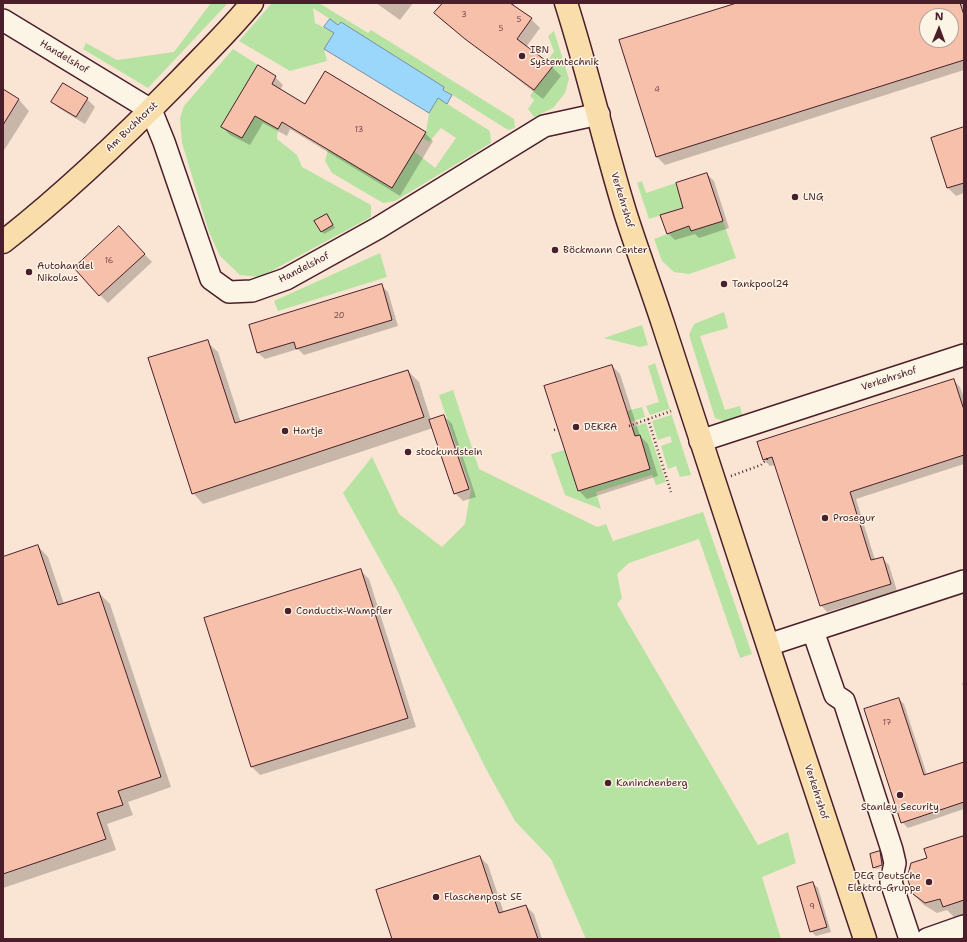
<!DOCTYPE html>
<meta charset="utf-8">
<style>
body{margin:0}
#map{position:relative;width:967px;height:942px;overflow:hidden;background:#fcf5e5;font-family:"Shantell Sans",sans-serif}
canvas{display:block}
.frame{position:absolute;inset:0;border:4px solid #4a1f2b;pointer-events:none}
.north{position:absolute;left:919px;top:8px;width:40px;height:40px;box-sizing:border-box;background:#fcf5e5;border:1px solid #b59f9b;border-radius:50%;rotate:1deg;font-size:11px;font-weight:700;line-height:16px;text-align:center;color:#4a1f2b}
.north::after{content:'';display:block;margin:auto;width:14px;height:18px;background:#4a1f2b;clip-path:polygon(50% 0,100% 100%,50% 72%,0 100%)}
</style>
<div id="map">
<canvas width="967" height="942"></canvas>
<div class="frame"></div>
<div class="north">N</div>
</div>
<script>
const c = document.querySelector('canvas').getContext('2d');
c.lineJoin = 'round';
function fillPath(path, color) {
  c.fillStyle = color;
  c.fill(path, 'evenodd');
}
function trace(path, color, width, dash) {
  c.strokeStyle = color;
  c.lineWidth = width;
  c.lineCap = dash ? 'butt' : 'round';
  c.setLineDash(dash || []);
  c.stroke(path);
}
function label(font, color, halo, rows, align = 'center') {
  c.font = font + ' "Shantell Sans",sans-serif';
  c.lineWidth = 3;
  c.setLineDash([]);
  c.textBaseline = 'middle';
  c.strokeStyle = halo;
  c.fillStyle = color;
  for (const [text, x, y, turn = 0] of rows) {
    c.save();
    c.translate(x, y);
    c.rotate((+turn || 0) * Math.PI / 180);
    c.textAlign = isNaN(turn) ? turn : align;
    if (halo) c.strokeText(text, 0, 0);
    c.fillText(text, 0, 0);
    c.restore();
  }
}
fillPath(new Path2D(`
 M3,3H964V939H3ZM927,16H951V40H927Z`), '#fae5d4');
fillPath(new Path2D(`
 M211,3H228L148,88L83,49L86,43L117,60L174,52Z
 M272,3H319L368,33L371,30L514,119L515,128L508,130L443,89L444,87L341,22L339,25L313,8L315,23L334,33L324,49L327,61L290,71L239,41Z
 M554,31L569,79L565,93L553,108L534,117L528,109L534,100L530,96L552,66L547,62L554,51L548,36Z
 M233,49L258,65L221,127L242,138L255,116L278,129L277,139L297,155L302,167L371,205V217L260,277L240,275L220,256L209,232L182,143L180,118L184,106Z
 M438,98L490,131L491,143L395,201L383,203L332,173L325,161L328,149L392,188L414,151L435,168L456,138L441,128L429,142L422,138L426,132L429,113Z
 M642,181L646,193L676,183L691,231L723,221L736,258L689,274L674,272L662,261L654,239L681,229L674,211L649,219L637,183Z
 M380,253L387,277L278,311L274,301Z
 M724,312L728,328L700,336L725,410L740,406L743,418L729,423L715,418L689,335L694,324Z
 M642,325L648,345L640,347L604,338Z
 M655,363L691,475L680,477L676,466L668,469L661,446L672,442L670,436L658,440L652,421L671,415L669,409L650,415L646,406L659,402L648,366Z
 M453,390L479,469L597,527L606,524L613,541L703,512L752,654L740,658L699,539L629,563L617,574L622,598L617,604L758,845L788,832L796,863L762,877L781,939H586L551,859L515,821L486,769L398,592L343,493L372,457L399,514L442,547L465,524L471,489L439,395Z
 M642,407L645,417L628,423L627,411Z
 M646,423L666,482L656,485L652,475L596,492L601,509L565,495L551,455L552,454L598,439L568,458L579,491L650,469L640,435L625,439L630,428Z`), '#b6e3a2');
const water = new Path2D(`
 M330,19L338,25L341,22L444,87L443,90L452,95L447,104L438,98L429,113L324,49L334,33L324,27Z`);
fillPath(water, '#9ad7fb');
trace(water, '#7a8da8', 1);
fillPath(new Path2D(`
 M376,3H413L400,20Z
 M444,3H515L513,6L531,19L540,28L526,47L552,67L561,76L543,99L444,22L435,13Z
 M740,3H964V70L665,165L657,157ZM927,16H951V40H927Z
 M325,72L425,133L433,141L400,196L290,129L287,136L263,123L250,145L230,135L222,127L275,77L283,85L280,90L306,105Z
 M3,90L19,100L29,111L3,152Z
 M87,99L95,107L85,124L60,109L52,102Z
 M964,129V193L956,196L948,188Z
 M707,174L714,181L729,228L699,238L695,234L675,240L668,233Z
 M329,218L335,228L324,234L316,222Z
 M127,236L152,262L108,303L100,295Z
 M381,285L388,292L398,326L304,355L298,349L265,359L258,353L250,326Z
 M207,342L218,352L241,423L408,371L419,382L431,420L444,416L452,424L476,497L463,501L455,493L433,428L203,504L193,493Z
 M612,366L620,374L640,436L648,444L658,476L587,499L579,491Z
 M953,380L960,387L964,398V464L856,499L875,560L882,558L889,565L897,591L827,612L821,605L775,465L770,466L763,459Z
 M38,546L48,557L64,604L99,593L110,604L171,787L128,802L133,815L107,824L116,850L3,888V558Z
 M360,570L369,579L416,727L260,775L252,767Z
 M964,682V690L962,683Z
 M899,699L904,704L927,775L964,763V809L908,828L902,822Z
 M964,837V914L954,917L947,910L937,913L924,905L913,894Z
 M880,853L882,855L883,864L874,866Z
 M480,857L488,865L504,913L526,906L534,914L542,939H393Z
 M884,866V867L876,869L875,868Z
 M813,883L818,888L831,932L816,936L811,931Z`), '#0003');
const building = new Path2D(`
 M443,3H510L532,18L517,39L553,66L534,90L465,39L434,13Z
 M737,3H960L964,15V60L656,157L619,40ZM927,16H951V40H927Z
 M258,65L276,76L272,84L305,104L325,71L426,132L392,188L282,122L278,129L255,116L242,138L221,127Z
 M63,83L88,98L76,117L51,102Z
 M3,89L19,99L3,125Z
 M964,127V183L947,188L931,138Z
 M707,173L723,221L691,231L689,226L667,234L660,215L683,208L676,183Z
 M327,214L333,225L321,232L314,221Z
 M119,226L145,254L99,296L74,268Z
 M382,284L392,320L296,349L294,342L257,353L249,325Z
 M208,340L235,423L408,370L424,417L192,494L148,358Z
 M612,365L635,436L640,435L650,469L578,491L544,386Z
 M954,379L964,410V455L850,492L871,560L883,557L891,584L820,606L772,457L763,460L757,442Z
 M444,415L469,489L454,494L429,420Z
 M38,545L58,605L99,592L161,777L118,791L123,805L97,813L106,839L3,874V557Z
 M361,569L408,718L251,767L204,618Z
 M899,698L924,775L964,762V802L901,823L864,709Z
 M964,836V900L943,907L940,899L925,903L913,894L907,878L911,863L927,858L924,849Z
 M880,851L882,865L873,868L870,854Z
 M480,856L499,913L526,905L538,939H392L376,890Z
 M813,882L827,927L810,932L797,887Z`);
fillPath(building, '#f7c0ab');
trace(building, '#4a1f2b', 1);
const minor = new Path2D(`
 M3,20L151,110L164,142L211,279L229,292L252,291L286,279L378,228L544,126L599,114
 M700,441L964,355
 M813,631L835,695L844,701L892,850L895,863L891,882L910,939
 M768,645L964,581
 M927,939L964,926`);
const major = new Path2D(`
 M566,3C588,72 604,143 625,212C637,250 651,287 663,324C729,530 797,734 865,939
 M3,242C66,193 124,137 180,80C204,55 230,30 252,3`);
trace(minor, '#4a1f2b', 24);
trace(major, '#4a1f2b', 25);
trace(new Path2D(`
 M648,419L671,492
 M629,426L671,411
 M554,430L558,429
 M731,476L761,465L768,458`), '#4a1f2b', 2.5, [1, 3]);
trace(minor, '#fcf5e5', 21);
trace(major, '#f9deab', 22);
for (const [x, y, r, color] of [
 [522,56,4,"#4a1f2b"],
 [795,197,4,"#4a1f2b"],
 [555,250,4,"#4a1f2b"],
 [29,272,4,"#4a1f2b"],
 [724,284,4,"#4a1f2b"],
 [576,427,4,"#4a1f2b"],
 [285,431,4,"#4a1f2b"],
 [408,452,4,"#4a1f2b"],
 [825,518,4,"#4a1f2b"],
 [288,611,4,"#4a1f2b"],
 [608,783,4,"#4a1f2b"],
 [900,795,4,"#4a1f2b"],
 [929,882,4,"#4a1f2b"],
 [436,897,4,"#4a1f2b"]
]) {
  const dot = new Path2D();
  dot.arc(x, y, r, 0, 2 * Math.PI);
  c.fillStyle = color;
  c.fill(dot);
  trace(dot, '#fcf5e5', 1.5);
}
label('8px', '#75474b', null, [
 ["3",464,15],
 ["5",519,20],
 ["5",501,29],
 ["4",657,90],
 ["13",359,130],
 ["16",109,261],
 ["20",339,316],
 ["17",887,723],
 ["9",812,907]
]);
label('10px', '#4a1f2b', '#fcf5e5', [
 ["IBN",530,50],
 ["Systemtechnik",530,62],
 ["LNG",803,197],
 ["Böckmann Center",563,250],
 ["Autohandel",37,266],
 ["Nikolaus",37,278],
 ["Tankpool24",732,284],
 ["DEKRA",584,427],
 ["Hartje",293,431],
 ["stockundstein",416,452],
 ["Prosegur",833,518],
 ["Conductix-Wampfler",296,611],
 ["Kaninchenberg",616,783],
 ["Stanley Security",900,807,"center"],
 ["DEG Deutsche",921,876,"right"],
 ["Elektro-Gruppe",921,888,"right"],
 ["Flaschenpost SE",444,897]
], 'left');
label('10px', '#4a1f2b', '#fcf5e5', [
 ["Handelshof",64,57,31],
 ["Am Buchhorst",132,127,-44],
 ["Verkehrshof",622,200,73],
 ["Handelshof",304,268,-27],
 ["Verkehrshof",889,379,-18],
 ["Verkehrshof",816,792,72]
]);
</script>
